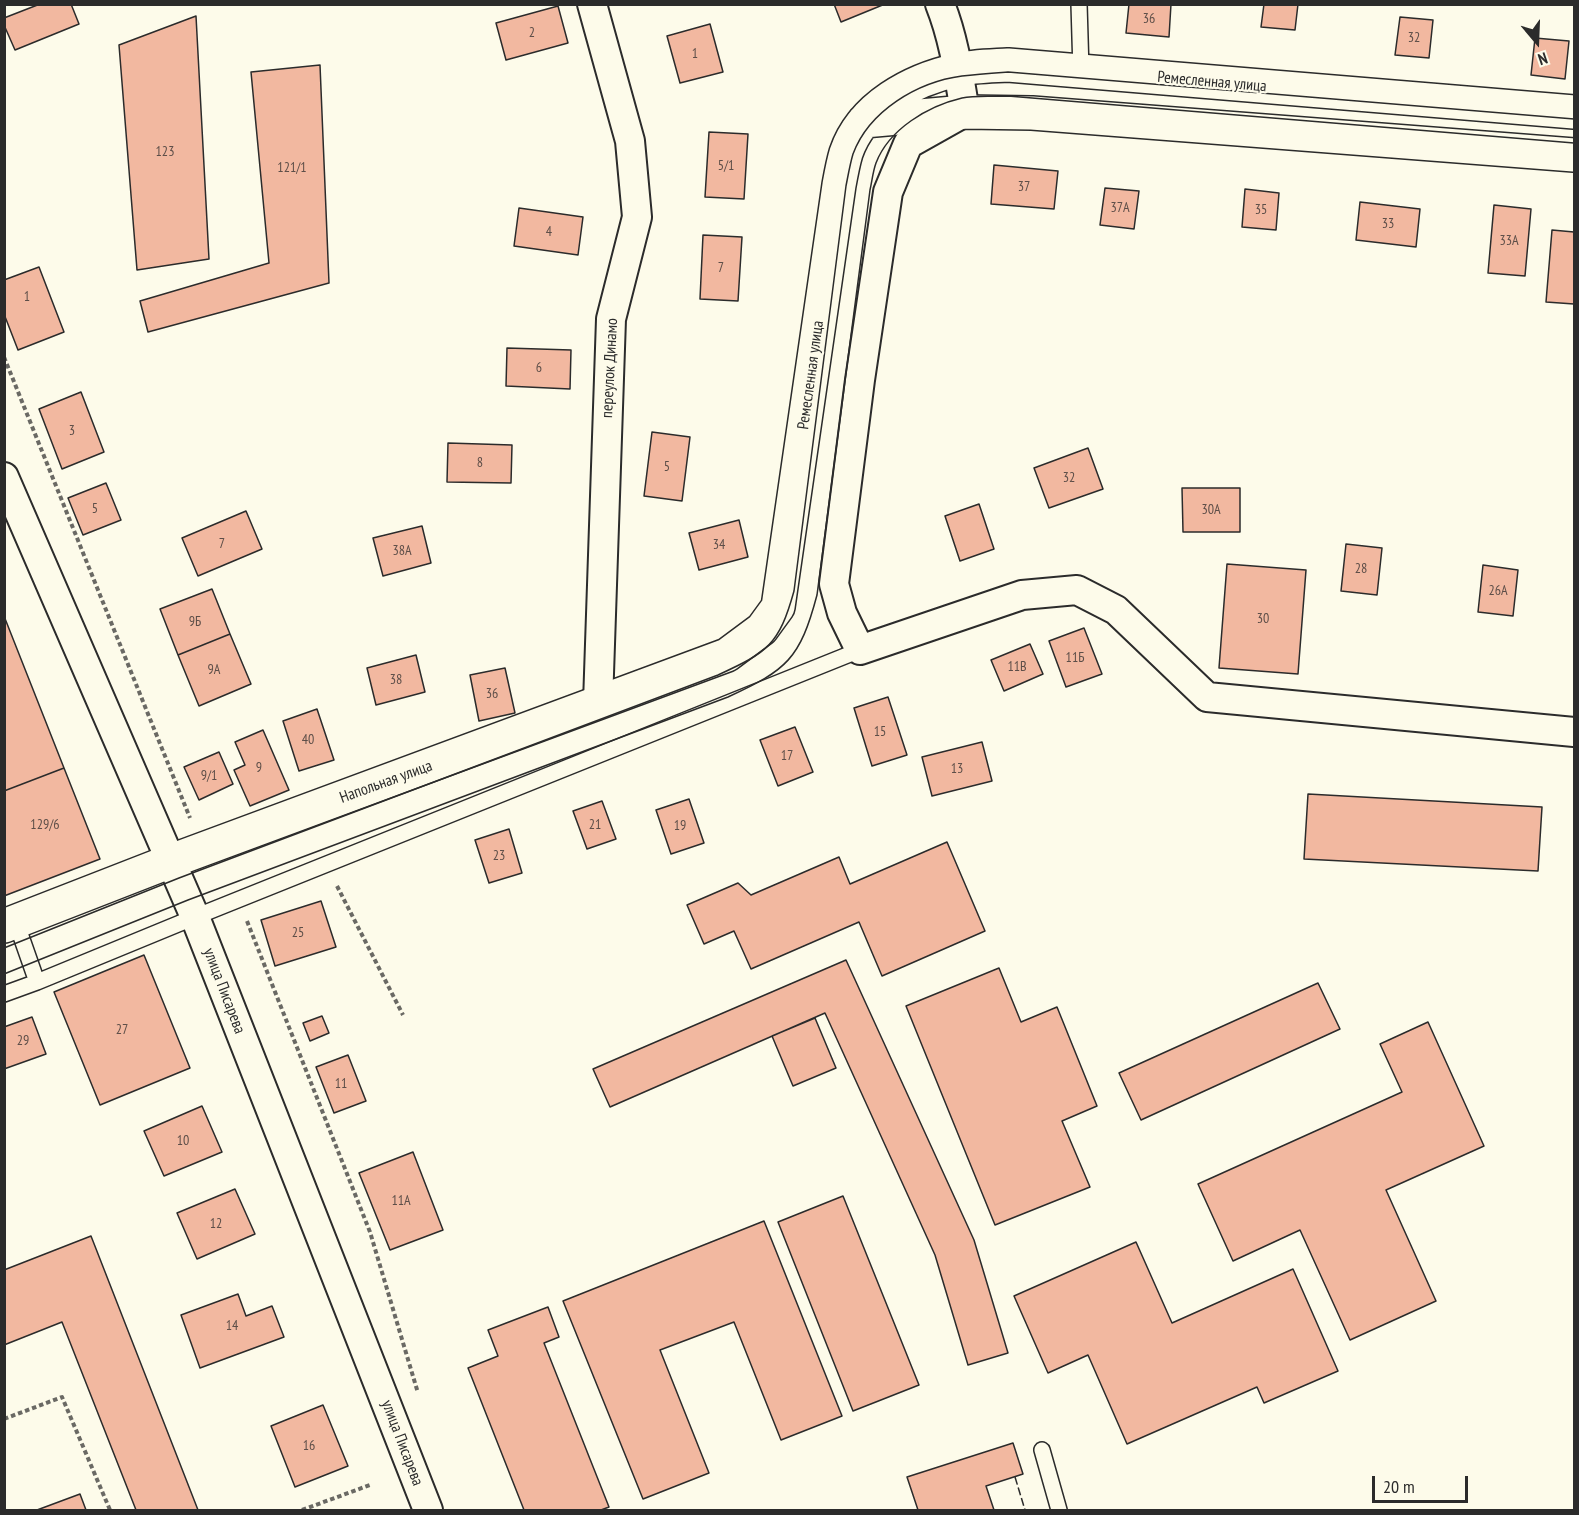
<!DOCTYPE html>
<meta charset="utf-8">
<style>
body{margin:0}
#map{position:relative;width:1579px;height:1515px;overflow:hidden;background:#fdfbea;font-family:"PT Sans Narrow",sans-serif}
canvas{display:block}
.frame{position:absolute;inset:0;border:6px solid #2b2b2b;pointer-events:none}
.north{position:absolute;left:1507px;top:12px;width:60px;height:60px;-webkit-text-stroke:4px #fdfbea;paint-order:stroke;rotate:161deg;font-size:16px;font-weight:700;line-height:24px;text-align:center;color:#2b2b2b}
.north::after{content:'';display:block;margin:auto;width:21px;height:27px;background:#2b2b2b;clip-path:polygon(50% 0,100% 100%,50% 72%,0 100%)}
.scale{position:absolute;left:1372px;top:1476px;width:96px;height:27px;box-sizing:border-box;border:3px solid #2b2b2b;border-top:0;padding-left:8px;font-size:18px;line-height:21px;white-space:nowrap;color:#2b2b2b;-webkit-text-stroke:4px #fdfbea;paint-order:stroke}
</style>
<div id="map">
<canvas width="1579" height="1515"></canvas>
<div class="frame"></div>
<div class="north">N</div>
<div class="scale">20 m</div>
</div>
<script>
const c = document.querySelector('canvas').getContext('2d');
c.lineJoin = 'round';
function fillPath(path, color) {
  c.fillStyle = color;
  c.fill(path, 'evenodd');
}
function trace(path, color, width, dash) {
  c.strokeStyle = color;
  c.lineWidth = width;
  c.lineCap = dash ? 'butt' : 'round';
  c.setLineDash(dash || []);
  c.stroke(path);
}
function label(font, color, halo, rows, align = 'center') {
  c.font = font + ' "PT Sans Narrow",sans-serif';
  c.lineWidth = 4.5;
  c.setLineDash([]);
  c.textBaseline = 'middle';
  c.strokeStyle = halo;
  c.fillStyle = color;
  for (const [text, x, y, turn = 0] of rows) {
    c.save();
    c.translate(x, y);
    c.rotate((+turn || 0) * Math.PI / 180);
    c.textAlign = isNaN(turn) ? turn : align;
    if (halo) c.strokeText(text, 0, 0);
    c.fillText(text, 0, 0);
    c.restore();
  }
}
const building = new Path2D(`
 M40,4H71L79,24L15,50L4,25V18Z
 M834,4H885L841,22Z
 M1129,4H1171L1169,37L1126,33Z
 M1264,4H1298L1295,30L1261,27Z
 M558,6L568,43L506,60L496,23Z
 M196,16L209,259L137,270L119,45Z
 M1400,17L1433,20L1429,58L1395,55Z
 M710,24L723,72L680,83L667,36Z
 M1535,38L1569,41L1565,79L1531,75Z
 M320,65L329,283L148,332L140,301L269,263L251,72Z
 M709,132L748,134L744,199L705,197Z
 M994,165L1058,171L1054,209L991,204Z
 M1105,188L1139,191L1134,229L1100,225Z
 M1245,189L1279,193L1276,230L1242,227Z
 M1360,202L1420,209L1416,247L1356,240Z
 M1494,205L1531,209L1525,276L1488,273Z
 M519,208L583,217L578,255L514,246Z
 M1552,230L1574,232V304L1546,302Z
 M703,235L742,237L738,301L700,299Z
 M39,267L64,332L18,350L4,314V280Z
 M507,348L571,350L570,389L506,386Z
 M81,392L104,452L62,469L39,409Z
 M652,432L690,437L682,501L644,496Z
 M448,443L512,445L511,483L447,482Z
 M1088,448L1103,489L1049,508L1034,468Z
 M106,483L121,520L83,535L68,498Z
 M1182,488H1240V532H1183Z
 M979,504L994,549L960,561L945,516Z
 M246,511L262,549L198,576L182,538Z
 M739,520L748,557L699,570L689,533Z
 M422,526L431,563L383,576L373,538Z
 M1346,544L1382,548L1377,595L1341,591Z
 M1227,564L1306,570L1298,674L1219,668Z
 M1483,565L1518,570L1513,616L1478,612Z
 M212,589L230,634L178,655L160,609Z
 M4,616L64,768L4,791Z
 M1084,628L1102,674L1066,687L1049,641Z
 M230,634L251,684L199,706L178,655Z
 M1030,644L1043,674L1004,691L991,660Z
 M416,655L425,692L376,705L367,668Z
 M505,668L515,713L479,721L470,675Z
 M888,697L907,755L872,766L854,708Z
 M317,709L334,760L299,771L283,721Z
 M795,727L813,772L778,786L760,740Z
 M263,730L289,790L250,806L234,770L245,765L235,742Z
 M982,742L992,781L932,796L922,757Z
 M219,752L233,784L199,800L184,767Z
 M64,768L100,859L4,896V791Z
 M1308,794L1542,807L1538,871L1304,859Z
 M689,799L704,843L671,854L656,810Z
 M602,801L616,839L587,849L573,811Z
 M509,829L522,873L489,883L475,840Z
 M947,842L985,931L882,976L859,922L751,969L734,931L704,944L687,905L738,883L751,895L839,857L850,884Z
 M321,901L336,947L275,966L261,920Z
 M144,955L190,1068L100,1105L54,992Z
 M846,960L974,1240L1008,1353L968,1365L935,1255L825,1013L610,1107L593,1069Z
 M999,968L1021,1022L1057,1007L1097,1106L1062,1121L1090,1187L995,1225L906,1006Z
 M1318,983L1340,1029L1141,1120L1119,1073Z
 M322,1016L329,1033L310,1041L303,1023Z
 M32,1017L46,1054L4,1069V1027Z
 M815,1018L836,1068L793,1086L772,1036Z
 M1428,1022L1484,1146L1386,1190L1436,1301L1350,1340L1300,1230L1233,1261L1198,1184L1402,1092L1380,1044Z
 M348,1055L366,1101L334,1113L316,1067Z
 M202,1106L222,1152L164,1176L144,1131Z
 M413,1152L443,1230L390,1250L359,1173Z
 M235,1189L255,1234L197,1259L177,1213Z
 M843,1196L919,1385L853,1411L778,1222Z
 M764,1221L842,1416L781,1440L734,1322L660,1350L709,1473L643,1499L563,1301Z
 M91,1236L198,1510H136L62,1322L4,1345V1270Z
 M1136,1242L1172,1323L1293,1269L1338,1371L1264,1403L1257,1387L1127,1444L1088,1355L1048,1373L1014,1296Z
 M238,1294L246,1316L272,1306L284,1337L200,1368L181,1315Z
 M548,1307L559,1337L544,1343L609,1507L601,1510H524L468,1368L498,1356L488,1330Z
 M323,1405L348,1466L295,1487L271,1426Z
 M1013,1443L1023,1474L986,1486L994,1510H918L907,1477Z
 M80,1494L86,1510H37Z`);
fillPath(building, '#f2b8a0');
trace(building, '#2b2b2b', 1.5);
const service = new Path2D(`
 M1079,4L1081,71
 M16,922L37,982
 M4,994L37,982L195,917L860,650
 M1042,1450L1059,1510`);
const minor = new Path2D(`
 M592,4L630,141L637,217L611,319L598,703
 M940,4C954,39 959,76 965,112L908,144L888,192L860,380L834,584L842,613L860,650L1022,595L1077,590L1116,610L1207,697L1574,732
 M4,477L195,917L428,1510`);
const tertiary = new Path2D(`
 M864,121L965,112L1032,113L1574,155
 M4,926L171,861L727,655L762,629L778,607L839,185C841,174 843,163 846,153C862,106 912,80 957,70C973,66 991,66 1008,65L1574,112`);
trace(service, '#2b2b2b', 18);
trace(minor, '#2b2b2b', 32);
trace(tertiary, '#2b2b2b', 36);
trace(new Path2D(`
 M4,357L190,818
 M337,886L403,1015
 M247,921L370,1232L418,1393
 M4,1419L62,1397L110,1510
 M302,1510L370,1485`), '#6a6964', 4, [4.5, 3]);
trace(service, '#fdfbea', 15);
trace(minor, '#fdfbea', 28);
trace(tertiary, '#fdfbea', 33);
trace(new Path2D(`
 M4,948L179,878L718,675C768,652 779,645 794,591L846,186C848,176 850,164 853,154C869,111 917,82 962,76C977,74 993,73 1008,72L1574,119
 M4,974L188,900L728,697C787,670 800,659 817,595L870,190C872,181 873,171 876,163C889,129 928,106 962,98C976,95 993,97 1008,96L1574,143`), '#2b2b2b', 1.5);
trace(new Path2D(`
 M1015,1477L1025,1510`), '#2b2b2b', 1.5, [8, 3]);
label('14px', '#5d4e48', null, [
 ["36",1149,19],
 ["2",532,33],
 ["32",1414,38],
 ["1",695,54],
 ["123",165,152],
 ["5/1",726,166],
 ["121/1",292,168],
 ["37",1024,187],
 ["37А",1120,208],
 ["35",1261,210],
 ["33",1388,224],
 ["4",549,232],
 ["33А",1509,241],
 ["7",721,268],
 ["1",27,297],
 ["6",539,368],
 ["3",72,431],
 ["8",480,463],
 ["5",667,467],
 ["32",1069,478],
 ["5",95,509],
 ["30А",1211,510],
 ["7",222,544],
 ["34",719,545],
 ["38А",402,551],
 ["28",1361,569],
 ["26А",1498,591],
 ["30",1263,619],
 ["9Б",195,622],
 ["11Б",1075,658],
 ["11В",1017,667],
 ["9А",214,670],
 ["38",396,680],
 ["36",492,694],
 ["15",880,732],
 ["40",308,740],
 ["17",787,756],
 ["9",259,768],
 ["13",957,769],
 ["9/1",209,776],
 ["129/6",45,825],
 ["21",595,825],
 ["19",680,826],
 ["23",499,856],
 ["25",298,933],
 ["27",122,1030],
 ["29",23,1041],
 ["11",341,1084],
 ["10",183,1141],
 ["11А",401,1201],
 ["12",216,1224],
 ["14",232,1326],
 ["16",309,1446]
]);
label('16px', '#2b2b2b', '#fdfbea', [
 ["Ремесленная улица",1212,82,5],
 ["переулок Динамо",610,368,-87],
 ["Ремесленная улица",811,375,-82],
 ["Напольная улица",386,782,-20],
 ["улица Писарева",224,991,69],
 ["улица Писарева",402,1443,69]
]);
</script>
